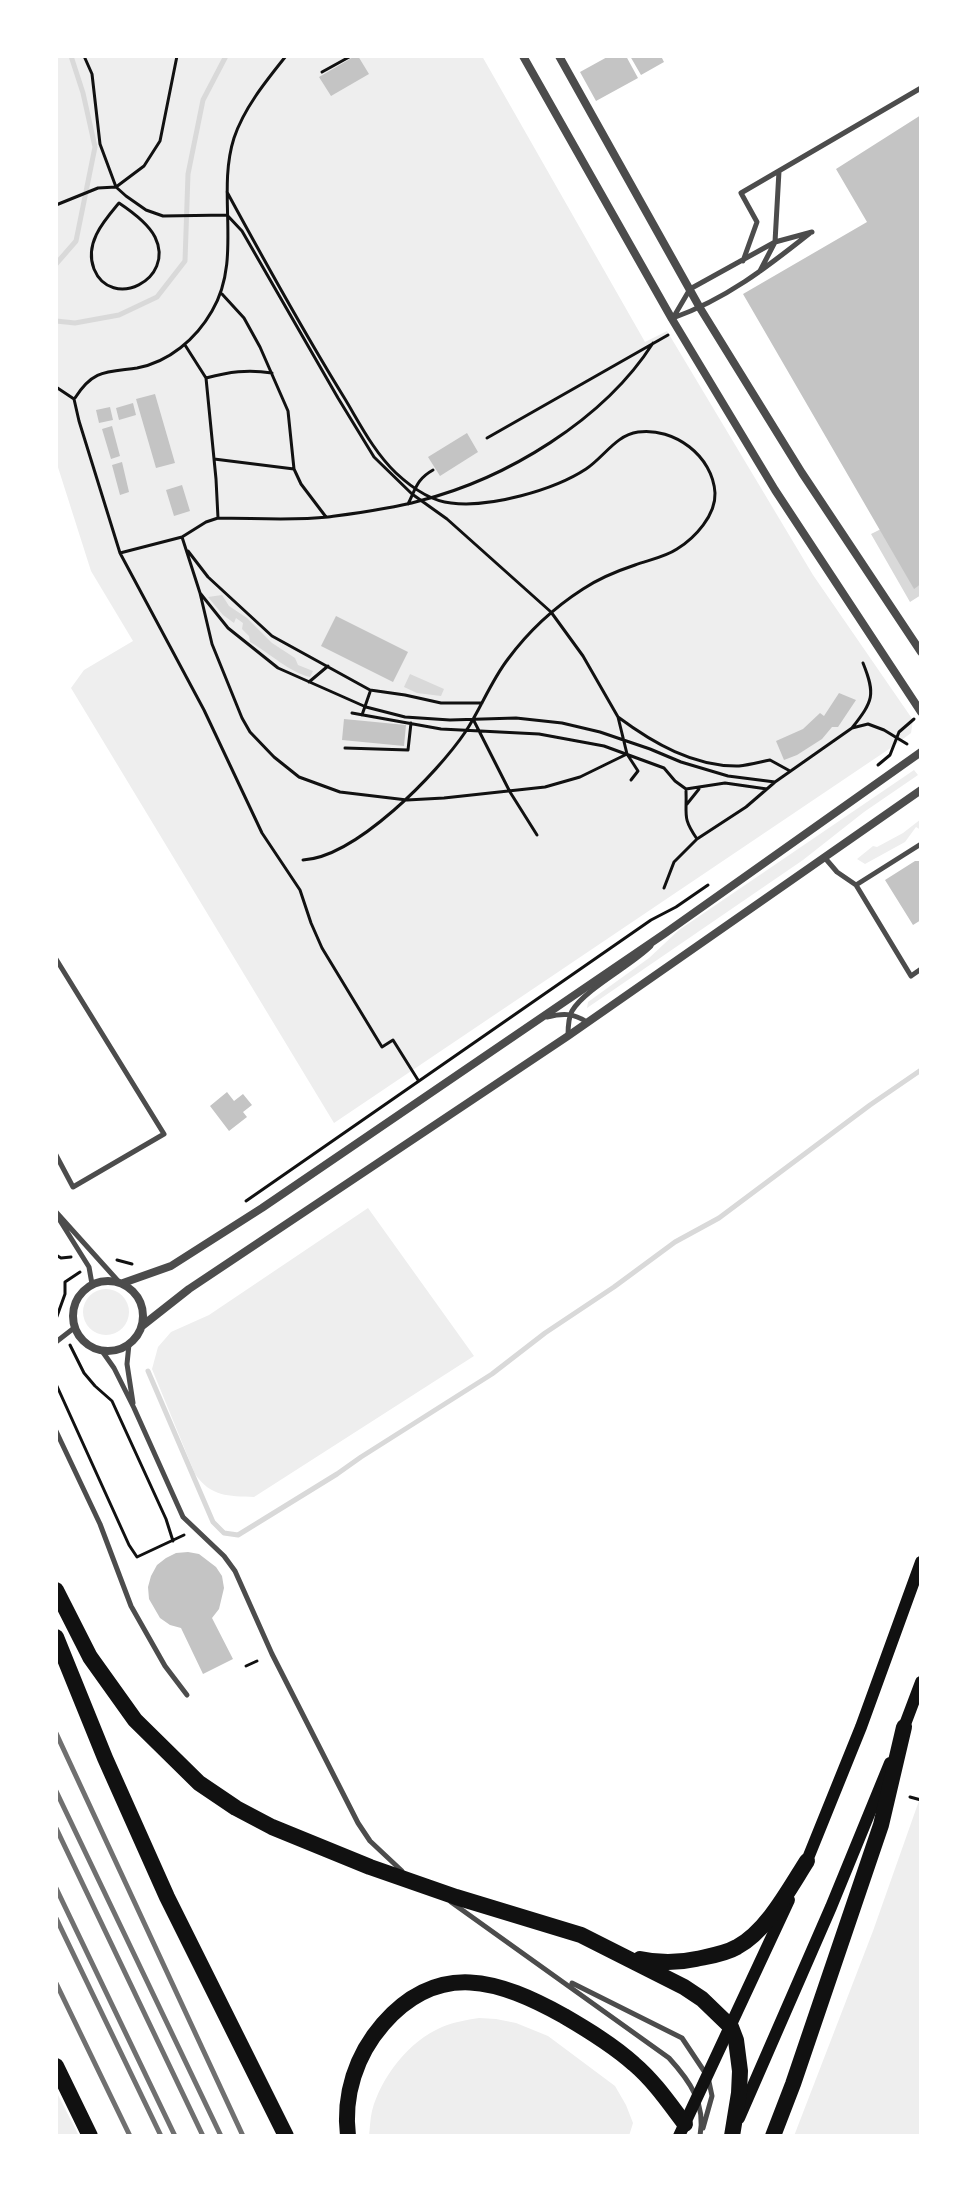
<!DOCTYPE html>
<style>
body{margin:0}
#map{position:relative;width:977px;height:2192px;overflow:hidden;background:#fff;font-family:Barlow,sans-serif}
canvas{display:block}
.frame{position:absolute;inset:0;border:58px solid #fff;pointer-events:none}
</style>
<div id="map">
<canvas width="977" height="2192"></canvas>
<div class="frame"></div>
</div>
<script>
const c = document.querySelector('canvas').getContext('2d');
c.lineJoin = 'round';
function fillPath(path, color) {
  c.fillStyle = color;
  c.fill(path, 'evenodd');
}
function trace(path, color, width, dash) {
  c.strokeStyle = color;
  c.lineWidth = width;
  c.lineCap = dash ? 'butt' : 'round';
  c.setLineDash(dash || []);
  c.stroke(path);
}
fillPath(new Path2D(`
 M56,56H482L645,342L667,331L813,575L913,720L911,733L895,745L334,1123L71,688L84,670L133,641L91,571L56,461Z
 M914,770L918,775L864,812L803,860L587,1008L588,1002L649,958L679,930Z
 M921,819V830L916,827L905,842L865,864L857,859L873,846L877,847L903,833Z
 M368,1208L474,1356L254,1497C228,1496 211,1497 195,1474L152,1369L158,1347L171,1332L209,1315Z
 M83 1312a23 23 0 1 1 46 0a23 23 0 1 1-46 0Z
 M921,1795V2136H794L873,1931Z
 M479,2018L496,2019L516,2023L548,2036L615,2086L626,2105L633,2123L629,2136H369C370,2128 370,2119 372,2111C381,2077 409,2041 442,2027C454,2022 466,2020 479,2018Z
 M56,2091L79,2136H56Z`), '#eee');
fillPath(new Path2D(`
 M881,529L914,588L921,584V595L910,602L871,534Z
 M222,595L229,606L247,618L272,643L295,658L298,665L313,671L310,677C289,672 271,654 250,642L249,636L242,629L243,623L236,618L234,623L223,615L208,597Z
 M410,674L444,689L441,696L417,693L404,687Z`), '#d9d9d9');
trace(new Path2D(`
 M56,264L76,241L95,147L83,93L71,56
 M56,321L75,323L119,315L157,297L185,261L188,174L203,100L226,56
 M148,1371L213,1522L224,1533L238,1535L337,1474L361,1457L492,1374L545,1333L614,1287L675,1242L719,1218L870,1105L921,1070`), '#d9d9d9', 5);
fillPath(new Path2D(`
 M355,56H358L369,74L331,96L319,77Z
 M609,56H626L638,78L596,101L580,72Z
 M630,56H661L664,62L641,75Z
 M921,115V584L914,589L743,294L867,222L836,169Z
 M155,394L175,463L156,468L136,399Z
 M133,403L136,415L119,420L116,408Z
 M110,407L113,420L99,423L96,410Z
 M112,426L120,456L111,459L102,429Z
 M467,433L478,452L440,476L428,457Z
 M122,462L129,492L120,495L112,465Z
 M182,485L190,511L174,516L166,490Z
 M336,616L408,652L393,682L321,646Z
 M839,693L856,700L838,727H832L822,739L797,755L784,760L776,741L803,729L820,713L824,716Z
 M344,719L406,725L404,746L342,740Z
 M915,861H921V920L913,925L885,880Z
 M227,1092L234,1101L243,1094L252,1105L243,1112L247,1117L229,1131L210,1106Z
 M188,1552L199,1554L216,1567L222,1576L224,1588L219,1609L212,1618L233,1659L203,1674L181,1628L170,1625L160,1618L149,1599L148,1587L151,1576L157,1565L166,1558L176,1553Z`), '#c4c4c4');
trace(new Path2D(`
 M84,56L92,74L100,144L116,187L126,196L146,210L163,216L227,215L242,231L338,398L374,457L412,494L447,519L551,612L583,656L618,717L627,754L638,771L631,780
 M322,72L351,56
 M227,192C265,262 303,331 345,399C360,424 374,452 396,473C411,487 430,501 451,503C490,508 554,490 586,469C604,457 616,435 638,432C674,427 713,456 715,493C716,515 695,538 677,549C665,557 649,560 635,565C617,571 598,579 583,589C555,607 528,632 508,659C491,681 481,708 466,731C437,774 356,857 303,860
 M119,203C131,211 148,223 155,237C176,280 111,311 94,269C84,243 104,221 119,203Z
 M56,205L98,188L116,187L144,166L160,141L177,56
 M222,294L244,318L260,347L288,411L294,469L301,484L326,517
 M185,345L206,378L216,479L218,518
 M206,378C229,372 247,369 272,373
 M56,387L74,399L79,421L120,553L182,537L206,522L218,518C254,518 292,521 328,517C358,513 390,509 419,501C506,479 604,420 653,343
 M75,398C93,369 107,372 137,368C169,362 196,339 212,311C243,259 216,194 234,138C244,108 266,81 286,56
 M487,438L668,335
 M214,459L294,469
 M408,504C416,488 417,479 433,470
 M182,537L200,593L212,644L242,718L250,732L274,757L299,777L340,792L407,800L444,798L545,787L580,777L627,754
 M188,551L208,577L272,636L370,690L405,695L441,703H482
 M120,553L204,710L262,833L300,890L311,923L322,948L382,1047L393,1040L418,1080
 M200,593L228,628L278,668L366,707L405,717L450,720L516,718L562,723L600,732L650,749L681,762L728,776L775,782
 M309,682L328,666
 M352,713L441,729L539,734L604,746L664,768L675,781L686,789L725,783L767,789
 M362,715L370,692
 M618,717C653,743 694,767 739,766C749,765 760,762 770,760L790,771
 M473,719L510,792L537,835
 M852,728C873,701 876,695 863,663
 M345,748L408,750L411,723
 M878,765L890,755L899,732L914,719
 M686,791C687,816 682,817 697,839
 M687,804L699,789
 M664,888L674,862L697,839L746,807L775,782L852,728L868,724L884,730L907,744
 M246,1201L651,920L676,907L708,885
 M56,1255L61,1258L71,1257
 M117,1260L132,1264
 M56,1319L65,1294V1282L80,1272
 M70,1345L84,1373L95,1386L112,1401L166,1519L173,1541
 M56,1384L129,1545L137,1557L184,1535
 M246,1666L257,1661
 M910,1797L921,1800`), '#111', 3);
trace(new Path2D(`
 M743,261L757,222L741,193L921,88
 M760,271L775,242L779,171
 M673,318L690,289L775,242L812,232
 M673,318C726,299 766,268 810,233
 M825,858L837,872L856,885L911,976L921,969
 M856,885L921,844
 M56,959L164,1134L73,1187L56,1155
 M547,1017C563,1013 573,1013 587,1022
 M568,1036C568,1028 568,1018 572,1011C585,989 631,966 651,946
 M56,1212L119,1282
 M59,1219L89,1267L92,1284
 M56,1342L74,1328
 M129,1344L127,1364L133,1403
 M102,1351L114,1368L134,1408L183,1517L224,1556L235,1571L272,1654L358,1823L370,1841L402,1871
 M56,1431L100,1524L131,1606L165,1666L187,1695
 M451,1902L669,2058C690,2081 706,2104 700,2136
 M572,1983L682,2038L708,2077L712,2096L703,2128`), '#4c4c4c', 5);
trace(new Path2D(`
 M523,56L672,319L775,490L921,712
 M559,56L700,308L802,473L921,652
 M73 1316a35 35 0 1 1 70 0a35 35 0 1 1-70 0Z
 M123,1283L171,1266L262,1208L664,934L921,752
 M142,1326L189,1289L568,1036L921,790`), '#4c4c4c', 8);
trace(new Path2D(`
 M901,1735L921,1682
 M804,1868L861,1727L921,1562
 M739,2118L831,1907L890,1763
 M679,2136L789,1900`), '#111', 12);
trace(new Path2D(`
 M56,1590L90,1657L135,1720L199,1783L236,1808L272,1827L370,1867L456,1897L581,1935L684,1987L702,1999L731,2027L736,2040L740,2071L739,2093L732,2136
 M56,1637L105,1758L167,1897L286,2136
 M640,1959C658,1963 678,1963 696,1959C710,1956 725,1954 737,1947C767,1931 789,1889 807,1861
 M56,2066L90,2136
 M348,2136C343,2095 356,2055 383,2024C439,1960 499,1980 564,2016C588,2030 613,2045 634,2064C654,2081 669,2103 685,2124
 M773,2136L793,2084L881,1825L904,1727`), '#111', 16);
trace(new Path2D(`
 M56,1733L243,2136
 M56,1791L221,2136
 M56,1828L203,2136
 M56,1888L175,2136
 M56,1918L161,2136
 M56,1983L130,2136`), '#707070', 5);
</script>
